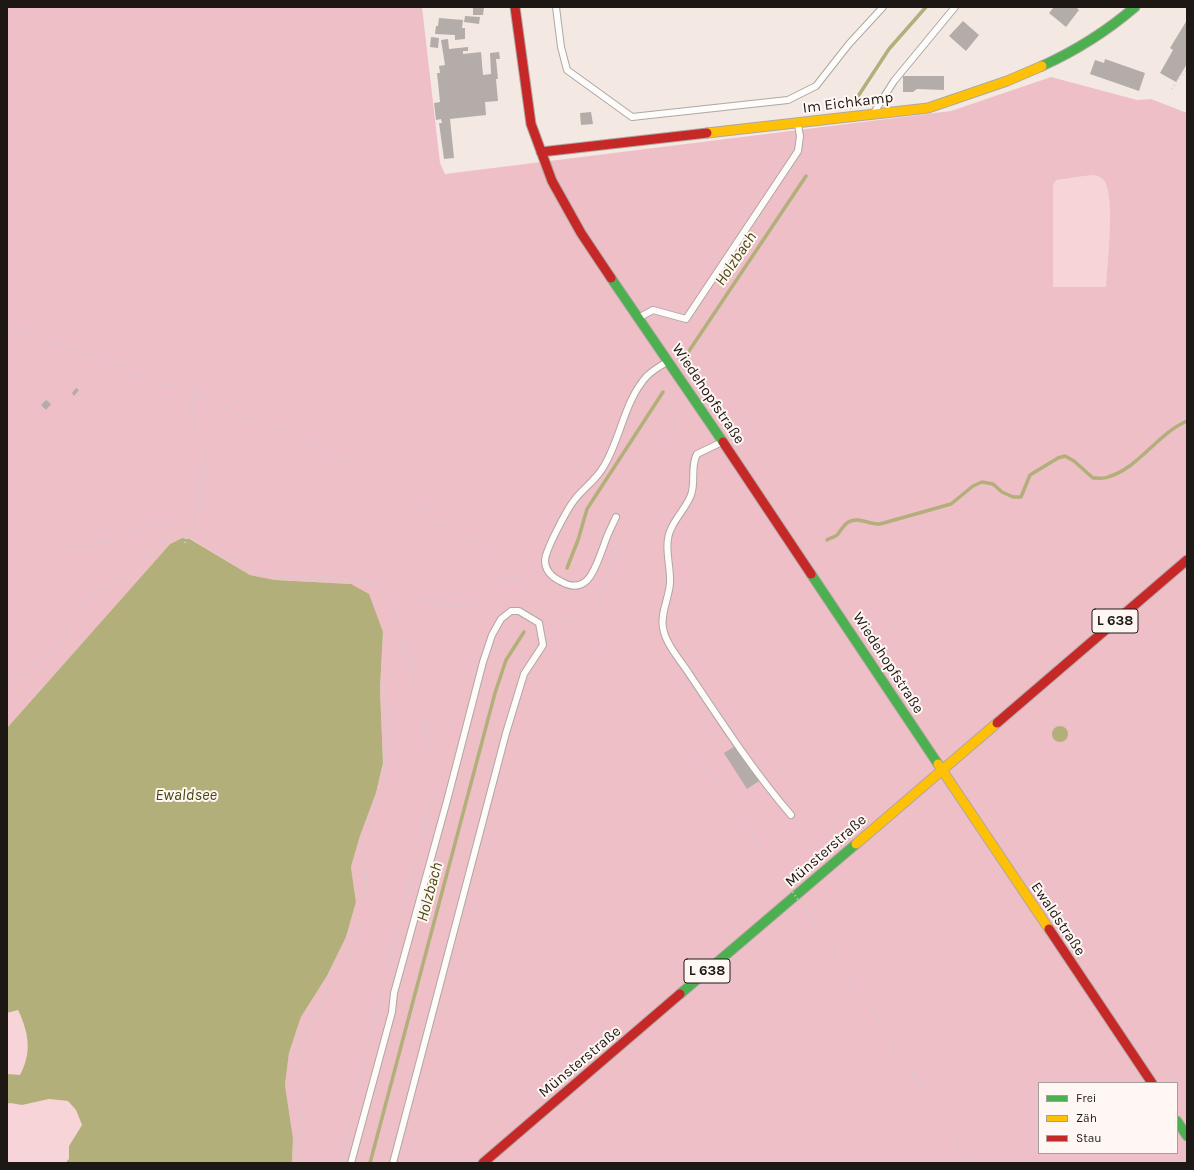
<!DOCTYPE html>
<meta charset="utf-8">
<style>
body{margin:0}
#map{position:relative;width:1194px;height:1170px;overflow:hidden;background:#f3e9e2;font-family:Karla,sans-serif}
canvas{display:block}
.frame{position:absolute;inset:0;border:8px solid #1e1814;pointer-events:none}
.legend{position:absolute;left:1038px;top:1082px;width:140px;height:72px;box-sizing:border-box;background:#fef7f3;border:1px solid #a49e9a;margin:0;padding:5px 7px;list-style:none;font-size:12px;color:#1e1814}
.legend li{display:flex;align-items:center;gap:8px;height:20px}
.legend b{width:20px;border:1px solid #a49e9a}
</style>
<div id="map">
<canvas width="1194" height="1170"></canvas>
<div class="frame"></div>
<ul class="legend">
<li><b style="height:5px;background:#4caf50"></b>Frei</li>
<li><b style="height:5px;background:#ffc107"></b>Zäh</li>
<li><b style="height:5px;background:#c62828"></b>Stau</li>
</ul>
</div>
<script>
const c = document.querySelector('canvas').getContext('2d');
c.lineJoin = 'round';
function fillPath(path, color) {
  c.fillStyle = color;
  c.fill(path, 'evenodd');
}
function trace(path, color, width, dash) {
  c.strokeStyle = color;
  c.lineWidth = width;
  c.lineCap = dash ? 'butt' : 'round';
  c.setLineDash(dash || []);
  c.stroke(path);
}
function label(font, color, halo, rows, align = 'center') {
  c.font = font + ' Karla,sans-serif';
  c.lineWidth = 4;
  c.setLineDash([]);
  c.textBaseline = 'middle';
  c.strokeStyle = halo;
  c.fillStyle = color;
  for (const [text, x, y, turn = 0] of rows) {
    c.save();
    c.translate(x, y);
    c.rotate((+turn || 0) * Math.PI / 180);
    c.textAlign = isNaN(turn) ? turn : align;
    if (halo) c.strokeText(text, 0, 0);
    c.fillText(text, 0, 0);
    c.restore();
  }
}
fillPath(new Path2D(`
 M1092,175C1098,176 1102,177 1105,182C1115,201 1107,264 1106,287H1053V184L1058,180Z
 M18,1010C29,1033 32,1053 20,1076L7,1074V1013Z
 M49,1099L68,1101L76,1110L82,1125L69,1146V1160L65,1163H7V1104L10,1103L22,1105Z`), '#f6d4d7');
fillPath(new Path2D(`
 M7,7H422L440,163L445,174L951,111L1051,77L1137,100L1151,99L1187,113V1163H292L293,1138L285,1085L289,1053L301,1017L327,976L346,937L356,902L351,867L360,836L376,793L383,763L380,689L383,632L351,584L275,580L250,575L191,539L182,538L170,544L7,728ZM1092,175C1098,176 1102,177 1105,182C1115,201 1107,264 1106,287H1053V184L1057,180ZM1039,1083H1177V1153H1039Z`), '#eebfc6');
fillPath(new Path2D(`
 M182,538L190,539L250,575L275,580L351,584L369,594L383,632L380,689L383,763L376,793L360,836L351,867L356,902L346,937L327,976L301,1017L289,1053L285,1085L293,1138L292,1163H65L69,1159V1146L82,1125L76,1110L68,1101L49,1099L22,1105L10,1103L7,1104V1074L20,1075C32,1053 29,1033 18,1010L7,1013V728L170,544Z
 M1052 734a8 8 0 1 1 16 0a8 8 0 1 1-16 0Z`), '#b3af7b');
trace(new Path2D(`
 M851,107L889,49L926,7
 M687,354L806,176
 M827,540C830,538 836,537 838,534C843,527 847,519 858,520C866,521 872,524 880,524L951,504L973,486L982,482L993,484L1002,492L1013,497H1021L1030,475L1058,458L1065,456L1074,461L1093,478C1097,478 1104,479 1108,477C1139,468 1157,434 1187,421
 M567,568L578,540L587,509L663,392
 M370,1163L495,693L506,660L524,632`), '#b3af7b', 3.5);
fillPath(new Path2D(`
 M473,7H484L483,15H473Z
 M1054,7H1076L1079,10L1066,27L1049,13Z
 M465,16L480,17L479,24L464,22Z
 M439,18L463,20L462,28H465V39L455,40V35L435,34L436,26H438Z
 M1187,20V64L1176,82L1160,73L1173,50L1170,48Z
 M963,21L979,35L966,51L949,36Z
 M431,37L439,38L438,48L430,47Z
 M448,39L449,49L468,47V51H463V54L481,52L483,75L491,74L490,53L499,52L500,59H496L498,79H496L498,101L485,102L486,115L450,119L454,158L444,159L439,123H442L441,119L436,120L434,103L440,102L437,73H440L439,66L445,65L441,40Z
 M1105,59L1145,73L1139,91L1090,74L1095,60L1104,63Z
 M903,76H944V90L917,89L913,92H903Z
 M591,112L593,124L581,125L580,113Z
 M76,388L79,390L74,396L72,393Z
 M46,400L51,404L46,410L41,405Z
 M735,746L759,781L747,789L724,753Z`), '#b4aca8');
const lane = new Path2D(`
 M556,7L561,47L567,70L632,117L788,100L816,86L849,44L883,7
 M875,111L894,81L955,7
 M640,317L653,310L686,319L798,151L800,136L798,125
 M722,442L697,454C690,467 696,481 691,495C686,508 676,517 671,529C663,545 671,566 670,583C669,598 660,614 663,628C666,645 681,661 690,675C722,723 754,772 791,815
 M616,517C612,526 607,535 604,545C596,565 589,598 560,581C552,577 545,570 545,560C546,549 568,507 576,498C585,487 597,479 604,466C621,438 624,401 647,376C652,371 660,366 667,362
 M351,1163L392,1012L394,993L448,797L483,662L492,635L501,619L511,611H519L539,623L543,645L524,674L506,733L393,1163`);
const fast = new Path2D(`
 M1042,66C1075,51 1107,31 1135,7
 M611,278L723,442
 M811,574L938,764
 M680,994L856,844
 M1177,1121L1187,1136`);
const slow = new Path2D(`
 M707,133L928,108L1007,81L1042,66
 M938,764L1049,929
 M856,844L997,723`);
const jam = new Path2D(`
 M515,7L531,124L552,181L581,233L611,278
 M541,152L707,133
 M723,442L811,574
 M997,723L1187,560
 M1049,929L1152,1083
 M483,1163L680,994`);
trace(lane, '#afa7a2', 8);
trace(fast, '#afa7a2', 11);
trace(slow, '#afa7a2', 11);
trace(jam, '#afa7a2', 11);
trace(new Path2D(`
 M1172,89L1181,75L1183,76L1187,69
 M7,325C117,367 230,405 336,457C373,476 406,500 440,523C526,582 606,652 675,731C715,779 750,831 786,882
 M192,396C188,417 203,435 204,456C204,481 198,507 192,531
 M618,509L622,500L662,438L684,409
 M185,543L187,530
 M7,555L86,546L111,541L149,524H167L178,529L192,531L200,535L250,571L276,576L363,581L375,584L391,596L404,638L433,758L435,776L433,795L339,1163
 M391,596C396,595 402,595 407,595C422,597 457,610 470,604C486,596 488,576 513,578
 M600,650L597,606L613,563L617,536
 M7,680L21,675L49,654L61,639L79,610L99,591L146,559L178,529
 M806,912L972,1163
 M296,1163L300,1131L301,1098L297,1075L299,1046L318,1008L349,955L367,889L362,860L363,841L385,775L388,724L383,689L404,639`), '#d3d0ce', 2, [1, 3]);
trace(lane, '#fdfcfb', 6);
trace(fast, '#4caf50', 9);
trace(slow, '#ffc107', 9);
trace(jam, '#c62828', 9);
trace(new Path2D(`
 M786,882L806,912`), '#d3d0ce', 2, [1, 3]);
for (const [x, y, w] of [
 [1115,621,46],
 [707,971,46]
]) {
  const box = new Path2D();
  box.roundRect(x - w / 2, y - 12, w, 24, 3);
  c.fillStyle = '#fef7f3';
  c.fill(box);
  trace(box, '#1e1814', 1);
}
label('bold 14px', '#1e1814', null, [
 ["L 638",1115,621],
 ["L 638",707,971]
]);
label('15px', '#1e1814', '#fef7f3', [
 ["Im Eichkamp",848,103,-7],
 ["Wiedehopfstraße",708,394,56],
 ["Wiedehopfstraße",888,663,57],
 ["Münsterstraße",826,851,-41],
 ["Ewaldstraße",1058,919,56],
 ["Münsterstraße",580,1062,-40]
]);
label('italic 16px', '#49470f', '#fef7f3', [
 ["Holzbach",736,259,-56],
 ["Ewaldsee",186,795],
 ["Holzbach",430,892,-75]
]);
</script>
